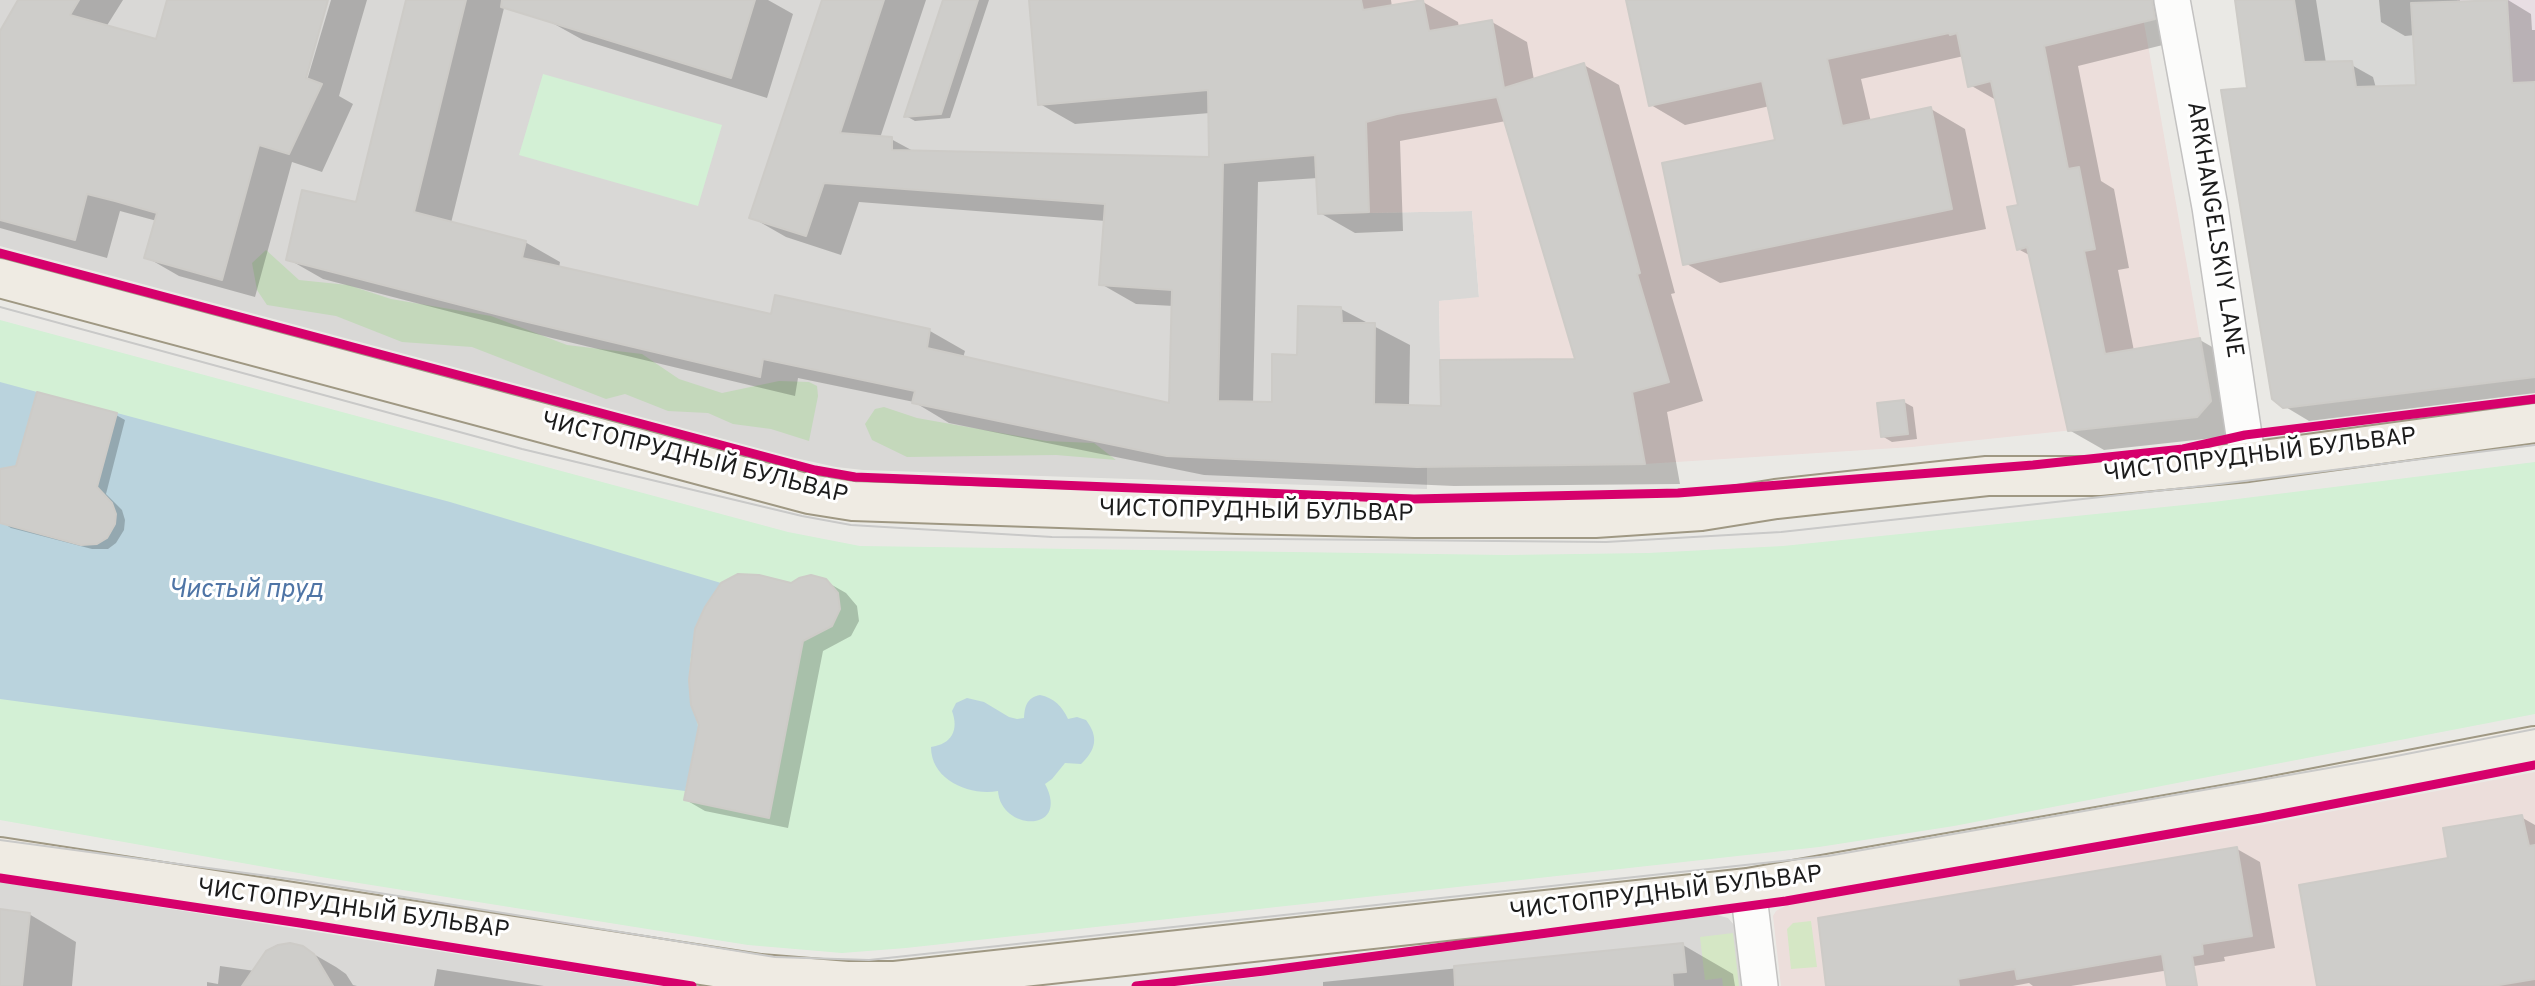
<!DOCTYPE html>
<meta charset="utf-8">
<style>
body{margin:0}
canvas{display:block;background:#eae9e5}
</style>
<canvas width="2535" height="986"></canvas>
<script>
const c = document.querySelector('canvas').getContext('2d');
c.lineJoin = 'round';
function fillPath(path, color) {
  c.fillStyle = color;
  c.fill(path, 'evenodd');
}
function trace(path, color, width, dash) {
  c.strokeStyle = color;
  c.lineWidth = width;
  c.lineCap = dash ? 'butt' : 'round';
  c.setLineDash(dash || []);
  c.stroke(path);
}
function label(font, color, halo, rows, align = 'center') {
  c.font = font + ' Overpass,sans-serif';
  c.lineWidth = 6;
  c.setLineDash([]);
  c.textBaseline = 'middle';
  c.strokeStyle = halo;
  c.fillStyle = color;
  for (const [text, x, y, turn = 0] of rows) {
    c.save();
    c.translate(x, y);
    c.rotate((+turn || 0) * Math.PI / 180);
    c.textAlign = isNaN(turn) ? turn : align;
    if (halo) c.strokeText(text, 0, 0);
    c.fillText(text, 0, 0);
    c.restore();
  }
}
fillPath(new Path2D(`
 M0,0H1336L1281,155L1282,158L1315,155L1318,214L1472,211L1479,298L1439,301L1441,406L1427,407V489L863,470L836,467L795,458L0,246Z
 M0,882L190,912L660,986H0Z
 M1717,915L1728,918L1735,926L1743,986H1189Z`), '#d9d8d6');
fillPath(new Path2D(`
 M1336,0H2140L2211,401L2197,417L1912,447L1645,464L1427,467L1441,406L1439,301L1479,297L1472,211L1318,214L1315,156L1281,158L1280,155L1209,157L1208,136L1279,134Z
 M2535,772V986H1781L1773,916L1776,911L1787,905L2261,825Z`), '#ecdedb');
fillPath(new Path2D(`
 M2457,0H2535V82L2416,85L2459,36Z`), '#e8dee3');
fillPath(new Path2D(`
 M2294,0H2457L2459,36L2416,85L2356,87L2352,61L2304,62Z`), '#d8d8d6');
fillPath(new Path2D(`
 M1811,921L1817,967L1791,969L1787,929L1793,923Z
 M1733,933L1739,986H1723L1722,978L1705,980L1700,937Z`), '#d5e7c5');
fillPath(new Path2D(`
 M266,250L299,280L348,285L391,299L491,316L567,345L642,354L679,379L722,393L779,381L809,382L817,386L818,396L809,441L771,429L733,424L708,413L668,411L625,394L606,399L472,347L402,342L336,316L267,305L257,290L252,263Z
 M884,407L917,418L1046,441L1094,443L1116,460L1056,455L907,457L872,440L865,424L875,409Z`), '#c4d8bb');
fillPath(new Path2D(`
 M543,74L722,125L698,206L519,155Z
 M0,320L788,532L860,546L1506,555L1648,553L1783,546L2213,502L2535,462V714L1954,826L1819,847L906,948L842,953L748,945L321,877L0,820Z`), '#d3f0d5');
fillPath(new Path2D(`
 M0,382L37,392L15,469H0Z
 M117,413L450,502L721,583C695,622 686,654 691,701C692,710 698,718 698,727C698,747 690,771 685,791L0,699V523L86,545C119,544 127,503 96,490Z
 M1040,695C1054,698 1062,706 1068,719L1077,717L1086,720C1099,737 1096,750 1081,764L1065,763L1052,779L1045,784C1071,833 1001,832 998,791C969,796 931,780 931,747C952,744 959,730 952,711L956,703L967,698L984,702L1009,717L1017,719L1024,718C1025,705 1027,698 1040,695Z`), '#bad3dd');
fillPath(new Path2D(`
 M20,0H123L106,27L158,41L168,0H327L302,86L305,87L331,0H367L339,96L353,104L322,172L292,162L255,297L179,276L146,257L157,221L120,211L107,258L0,228V34Z
 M408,0H506L451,223L525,242L560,262L559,268L772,316L776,297L930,331L965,351L963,358L1170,405L1174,306L1136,304L1101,284L1106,221L859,202L841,255L786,237L751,217L823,0H926L880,138L891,139L915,152L1210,159V113L1075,124L1040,104L1031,0H1391L1392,7L1423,2L1458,22L1459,28L1492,22L1527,42L1534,80L1584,65L1619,85L1675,293L1671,294L1703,401L1667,412L1680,484L1454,486L1204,475L949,423L914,402L798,378L795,396L552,338L323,279L288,259L358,205ZM1506,121L1578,361L1443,407H1409L1410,345L1341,309L1299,357L1273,404H1253L1258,182L1318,178L1320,213L1355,233L1403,231L1400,141Z
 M553,0H768L793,14L767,98L583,40L547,20Z
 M945,0H989L950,118L915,121L906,116Z
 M1628,0H2169L2179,41L2078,66L2101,181L2114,189L2129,268L2118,270L2134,351L2200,340L2235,360L2232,436L2104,450L2069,430L2031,256L2018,249L2020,206L1996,100L1970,85L1964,56L1861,79L1871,122L1931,109L1965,129L1986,229L1720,283L1685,263L1777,141L1770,106L1685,125L1651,105Z
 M2236,0H2316L2326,63H2348L2373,77L2376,88L2418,87L2415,35L2405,36L2381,22L2379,0H2460V2L2508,0L2531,14L2532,30H2535V393L2309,421L2284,406L2249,90Z
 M1904,402L1913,407L1917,439L1892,442L1882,436Z
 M116,415L125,420L106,494L122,510L125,520L124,530L116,543L108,549H92L11,528L0,521V472L17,467Z
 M825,581L846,593L857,606L859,621L851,636L823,651L788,828L705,811L686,800L792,585Z
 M2521,817L2535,825V986H2319L2450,860Z
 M2237,849L2260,862L2275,948L2224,957L2225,961L2071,986H2033L2029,983L2013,986H1828Z
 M0,911L29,914L76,942L72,986H0Z
 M1683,945L1733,974L1735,986H1323V982Z
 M303,948L336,967L346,974L353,985L357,986H207V982L218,984L220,966L255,971Z
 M437,969L544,986H434Z`), '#0003');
const building = new Path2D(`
 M18,0H79L70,15L156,39L167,0H328L306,78L322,84L289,154L259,145L222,280L144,258L157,213L115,201L87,194L75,240L0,220V31Z
 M406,0H466L414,212L526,241L522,258L771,314L775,295L930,329L927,348L1169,403L1172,290L1099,285L1105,204L824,183L806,236L749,218L822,0H884L840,133L892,137V150L1209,157L1208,90L1038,105L1029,0H1361L1363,10L1423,0L1429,31L1492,20L1504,88L1584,63L1640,273L1637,274L1669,382L1632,392L1645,464L1417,467L1167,456L912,403L915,391L763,359L760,377L515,319L286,260L302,190L356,202ZM1497,97L1575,359L1440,360L1441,406L1374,404L1375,323H1342L1341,307L1298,306L1297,355L1272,354V402L1218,401L1223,163L1315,155L1318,214L1369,212L1366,122L1397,114Z
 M502,0H755L731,78L501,7Z
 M943,0H978L941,114L904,117Z
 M1626,0H2152L2155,19L2044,46L2068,169L2079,167L2095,249L2084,251L2105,354L2200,338L2211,401L2197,417L2068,431L2027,247L2017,250L2007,207L2018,205L1991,81L1968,87L1957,33L1950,35L1949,33L1827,59L1842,126L1931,107L1952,209L1683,265L1662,163L1775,140L1762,81L1649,106Z
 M2235,0H2294L2304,62L2352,61L2356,87L2416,85L2411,3L2507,0L2512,83L2535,82V377L2283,408L2272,399L2221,90L2247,88Z
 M37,392L117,413L97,487L112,503L116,514L115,524L107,538L97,544L81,545L0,523V469L16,466Z
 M1904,400L1908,434L1881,437L1877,403Z
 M738,574L759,575L791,583L799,578L811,575L826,579L838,593L840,609L832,626L803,641L769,818L684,800L699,725L691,705L689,680L695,629L705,607L721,583Z
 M2522,815L2529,846L2535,845V979L2493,986H2317L2299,885L2448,858L2443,828Z
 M2237,847L2252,936L2202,944L2203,954L2192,956L2197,986H2167L2162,954L2017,979L2015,969L1958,979L1959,986H1826L1818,918Z
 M0,909L30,913L22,986H0Z
 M290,943L303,946L314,954L333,986H242L266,951L278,945Z
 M1683,943L1686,972L1672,973L1673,986H1455L1454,966Z`);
fillPath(building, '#cecdca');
trace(building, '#cdcbc7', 2);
const minor = new Path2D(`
 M2172,0L2210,207L2248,462
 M1748,888L1760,986`);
const major = new Path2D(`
 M0,278L809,494L853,501L1237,514L1415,518H1595L1701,511L1776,499L1987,476H2099L2248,462L2535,423
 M0,857L760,974L847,981H895L1748,888L2258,799L2535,746`);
trace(minor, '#c3c2c1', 38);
trace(major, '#9f9883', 42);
trace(minor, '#fcfcfb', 35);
trace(major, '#efebe3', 38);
trace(new Path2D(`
 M0,307L522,449L802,516L851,525L1052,537L1606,542L1781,532L2220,484L2535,445
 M0,840L305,881L775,957L869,960L1828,856L2391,757L2535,729`), '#c9c9c8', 2);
trace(new Path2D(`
 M0,253L815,470L855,477L1414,499L1678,493L2033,465L2183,449L2245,435L2535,399
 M0,878L300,923L692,986
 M1136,986L1264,971L1786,901L2261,818L2535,765`), '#d6006c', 9);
label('24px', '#1c1c1c', '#fff', [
 ["ARKHANGELSKIY LANE",2213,230,81],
 ["ЧИСТОПРУДНЫЙ БУЛЬВАР",2260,457,-7],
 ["ЧИСТОПРУДНЫЙ БУЛЬВАР",694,460,14],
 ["ЧИСТОПРУДНЫЙ БУЛЬВАР",1256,513,1],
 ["ЧИСТОПРУДНЫЙ БУЛЬВАР",1666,895,-7],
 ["ЧИСТОПРУДНЫЙ БУЛЬВАР",353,911,8]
]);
label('italic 26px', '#4f75a6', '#fff', [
 ["Чистый пруд",246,592]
]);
</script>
